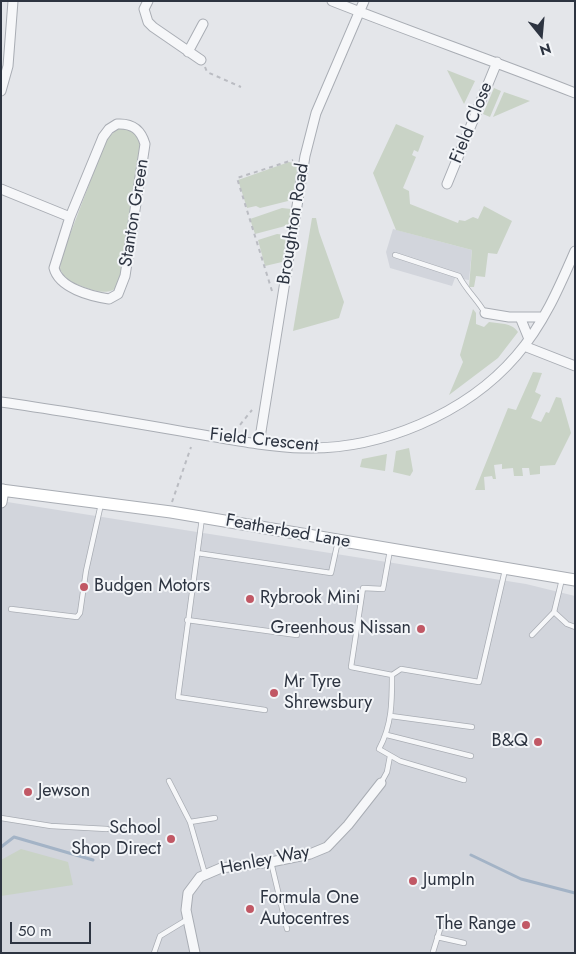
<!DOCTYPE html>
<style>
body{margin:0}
#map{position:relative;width:576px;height:954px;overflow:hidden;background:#e4e6ea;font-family:Jost,sans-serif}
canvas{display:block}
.frame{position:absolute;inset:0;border:2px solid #2d3441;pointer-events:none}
.north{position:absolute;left:516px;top:10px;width:50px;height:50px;-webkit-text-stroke:4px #f3f5f8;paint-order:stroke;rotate:163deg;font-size:14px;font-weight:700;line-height:20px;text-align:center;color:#2d3441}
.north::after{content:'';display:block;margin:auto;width:18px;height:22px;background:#2d3441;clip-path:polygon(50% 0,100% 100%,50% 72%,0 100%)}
.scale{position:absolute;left:10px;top:922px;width:81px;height:22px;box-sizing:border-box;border:2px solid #2d3441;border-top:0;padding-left:6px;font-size:15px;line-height:18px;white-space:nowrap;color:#2d3441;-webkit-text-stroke:4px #f3f5f8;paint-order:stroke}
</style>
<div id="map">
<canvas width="576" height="954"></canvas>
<div class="frame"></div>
<div class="north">N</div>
<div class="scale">50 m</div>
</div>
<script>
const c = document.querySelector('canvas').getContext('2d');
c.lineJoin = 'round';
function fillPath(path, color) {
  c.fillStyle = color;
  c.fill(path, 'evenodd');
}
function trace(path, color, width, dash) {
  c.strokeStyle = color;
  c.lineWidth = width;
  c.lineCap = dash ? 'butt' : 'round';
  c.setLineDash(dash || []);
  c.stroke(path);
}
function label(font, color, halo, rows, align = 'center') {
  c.font = font + ' Jost,sans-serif';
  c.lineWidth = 4;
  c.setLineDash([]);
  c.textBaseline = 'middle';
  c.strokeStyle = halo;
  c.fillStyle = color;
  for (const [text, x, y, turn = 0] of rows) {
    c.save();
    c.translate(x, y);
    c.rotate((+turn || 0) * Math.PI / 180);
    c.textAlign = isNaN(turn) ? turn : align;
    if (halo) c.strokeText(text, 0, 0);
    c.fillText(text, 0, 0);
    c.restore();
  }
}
fillPath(new Path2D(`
 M393,229L472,250L469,280L455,278L452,286L390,268L386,252Z
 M1,501L526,584L575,596V953H1Z`), '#d2d5dc');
fillPath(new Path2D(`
 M447,70L475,81L464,104Z
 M494,88L501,91L490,117L483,114Z
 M504,92L530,101L493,117Z
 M396,124L424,136L418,152L414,150L412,155L416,157L403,188L409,191L410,204L458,223L459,220L465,221L473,217L478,219L484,206L512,221L497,254L488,253L485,277L476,276L474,287H469L472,250L396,230L373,173Z
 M125,127C136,131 139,136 141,146L120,285C106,300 84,286 67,281L60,269L61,258L106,140L116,130Z
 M289,162L298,164L292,200L260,208L256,206L247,208L238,180Z
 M282,208L291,209L289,225L255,234L250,219Z
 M312,218H316L319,232L344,302L339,318L293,331Z
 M277,234L287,235L282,262L265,266L258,240Z
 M473,309L476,313V324L484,327L489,322C500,324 511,322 518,332L498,358L449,395L463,362L460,355Z
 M533,372L542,373L535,392L541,395L531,418L541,422L546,412L549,413L556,397L561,398L571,433L555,465L540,466V474L530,475L529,468H522L523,476H514L513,468L502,469V464L494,465L496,479H493L492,476L484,477L485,490H475L508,408L516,410Z
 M409,448L413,471L410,476L393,472L396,451Z
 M387,454L385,471L360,467L362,459Z
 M21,849L68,862L73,885L1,896V860Z`), '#c9d3c6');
trace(new Path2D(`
 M1,847L14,837L93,860
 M471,855L521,879L575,893`), '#a3b3c6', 3);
const lane = new Path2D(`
 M395,255L459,276C466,290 477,299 485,313
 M202,518L178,697L265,710
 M390,550L383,589L363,588L351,667L392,675L401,669L479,682L505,570
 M197,553L331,573L338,541
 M562,579L554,612L567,624L575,627
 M11,609L77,617L80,613L86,571L101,504
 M187,620L297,635
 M532,635L554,612
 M392,675C392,702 392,725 379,749L400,761L464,780
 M391,716L472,727
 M387,735L471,756
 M169,781L190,822L205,874
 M381,783L387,772L390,756
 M1,818L51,826L107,829
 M190,822L215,818
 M271,862L287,929
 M437,937L464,943
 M433,952L441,926
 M154,953L160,936L188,919`);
const street = new Path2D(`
 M148,1L144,9L148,22L153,27L201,60
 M332,1C413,33 494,61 575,93
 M188,52L203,24
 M1,91L8,66L13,1
 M117,124C133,123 141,130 145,144L125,276L118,294L109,299C90,296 59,288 54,268L70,217L103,137L109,129Z
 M447,184L497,62
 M1,189L70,217
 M485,313L509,317H543
 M520,317L529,339
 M524,346L575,366
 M1,402C65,411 128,422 192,433C228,439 266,447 304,448C380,450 466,414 516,356C543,325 559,288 575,251
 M259,444L305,156L316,113L364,1
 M195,953L186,910L188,893L200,877L221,868L271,862L310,854L327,847L348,825L381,783`);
const secondary = new Path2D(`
 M1,490L171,512L575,580
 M1,502L3,490`);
trace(lane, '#a9adb4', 6);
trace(street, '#a9adb4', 11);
trace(secondary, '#a9adb4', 13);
trace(new Path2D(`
 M205,67L207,72L241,87
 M272,291L237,178L293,160
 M235,431L252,410
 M172,502L191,447`), '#babcc2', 2, [4, 4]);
trace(lane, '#f6f7f9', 4.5);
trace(street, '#f6f7f9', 9);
trace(secondary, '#fff', 11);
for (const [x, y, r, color] of [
 [84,587,5,"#c15865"],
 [250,599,5,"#c15865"],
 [421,629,5,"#c15865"],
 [274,693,5,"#c15865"],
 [538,742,5,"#c15865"],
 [28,792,5,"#c15865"],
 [171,839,5,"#c15865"],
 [413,881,5,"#c15865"],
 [250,909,5,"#c15865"],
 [526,925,5,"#c15865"]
]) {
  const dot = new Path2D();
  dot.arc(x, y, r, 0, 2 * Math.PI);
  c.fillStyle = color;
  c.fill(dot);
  trace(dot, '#f3f5f8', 2);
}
label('18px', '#2d3441', '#f3f5f8', [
 ["Field Close",472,123,-68],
 ["Stanton Green",135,213,-81],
 ["Broughton Road",294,224,-81],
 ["Field Crescent",264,441,6],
 ["Featherbed Lane",288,532,10],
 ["Henley Way",265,861,-11]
]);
label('18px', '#2d3441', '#f3f5f8', [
 ["Budgen Motors",94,587],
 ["Rybrook Mini",260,599],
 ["Greenhous Nissan",411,629,"right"],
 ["Mr Tyre",284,683],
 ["Shrewsbury",284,704],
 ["B&Q",528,742,"right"],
 ["Jewson",38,792],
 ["School",161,829,"right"],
 ["Shop Direct",161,850,"right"],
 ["JumpIn",423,881],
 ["Formula One",260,899],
 ["Autocentres",260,920],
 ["The Range",516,925,"right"]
], 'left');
</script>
